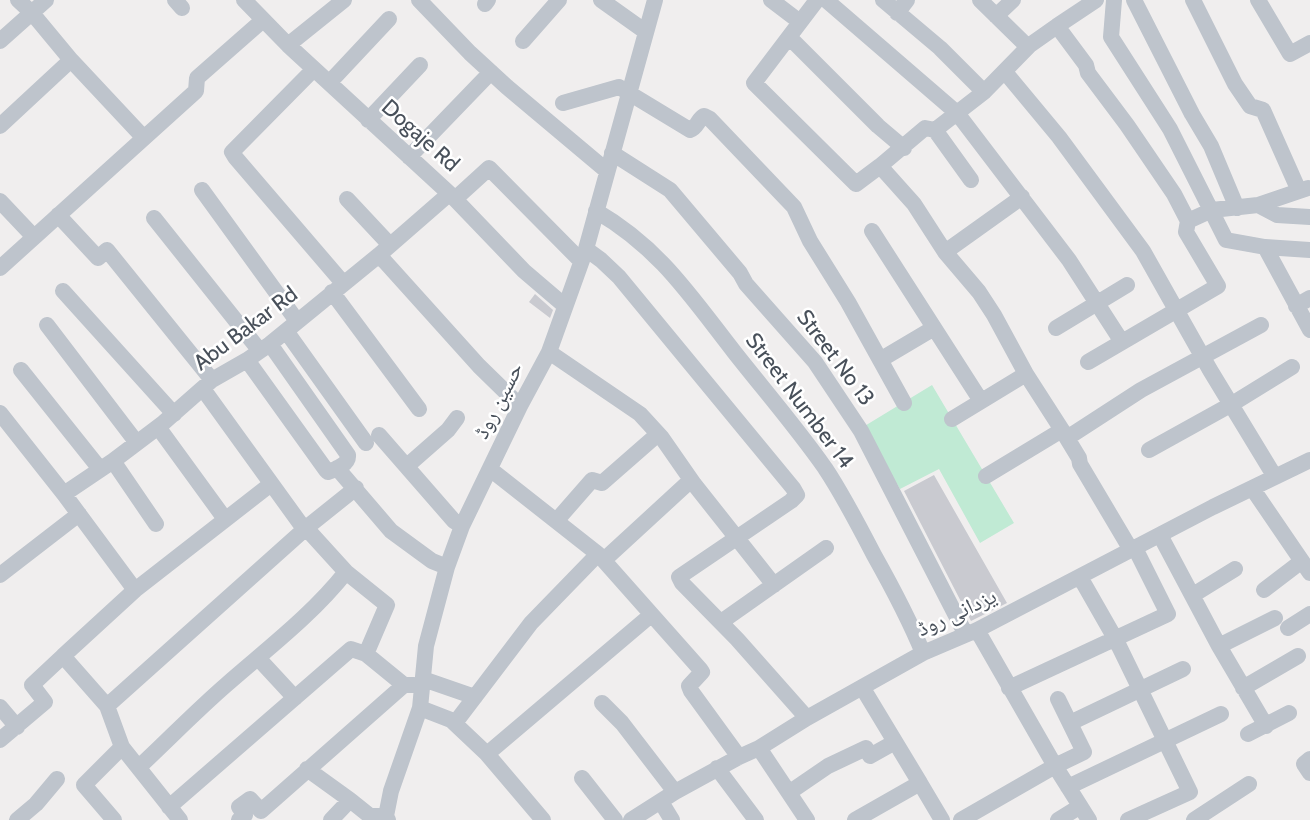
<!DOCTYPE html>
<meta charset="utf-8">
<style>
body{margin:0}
canvas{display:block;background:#f0eeee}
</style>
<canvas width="1310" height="820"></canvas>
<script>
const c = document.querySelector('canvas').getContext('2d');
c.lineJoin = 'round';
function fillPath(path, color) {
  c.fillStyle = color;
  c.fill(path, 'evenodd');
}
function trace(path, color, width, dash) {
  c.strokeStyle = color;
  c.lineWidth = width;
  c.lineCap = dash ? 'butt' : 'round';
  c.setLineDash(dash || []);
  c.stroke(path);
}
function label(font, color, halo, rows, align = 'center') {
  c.font = font + ' Cabin,"Noto Naskh Arabic",sans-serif';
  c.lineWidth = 5;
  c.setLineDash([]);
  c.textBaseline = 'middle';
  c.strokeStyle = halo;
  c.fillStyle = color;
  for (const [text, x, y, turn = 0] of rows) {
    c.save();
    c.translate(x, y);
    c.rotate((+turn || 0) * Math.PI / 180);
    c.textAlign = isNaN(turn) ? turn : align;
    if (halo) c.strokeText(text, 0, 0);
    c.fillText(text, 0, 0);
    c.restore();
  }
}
fillPath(new Path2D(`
 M932,385L1014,523L980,543L939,469L900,489L863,427Z`), '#c0ead4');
fillPath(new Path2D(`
 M535,294L553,310L550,318L529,302Z
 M934,475L1007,603L971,621L904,491Z`), '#c9cad0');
trace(new Path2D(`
 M175,0L182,8
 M244,0L288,45L452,196L524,271L565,306
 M419,0L470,53L507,87L607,171
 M601,0L646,32
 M771,0L800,22
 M817,0L754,83L856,184L880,166
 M826,0L957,113L1069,260L1122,342
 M883,0L940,48L984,92
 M980,0L1028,47
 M1114,0L1111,37L1170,129L1226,240L1265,247L1310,330
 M1134,0L1192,114L1211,146L1237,208
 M1193,0L1235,84L1250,106L1263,110L1299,191
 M1258,0L1290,54L1310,43
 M485,4L488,0
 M897,13L907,0
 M996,16L1013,0
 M789,37L878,126L904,148
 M0,41L46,0
 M523,41L559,0
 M288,45L344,0
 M71,60L144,138
 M314,69L232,152L235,157L343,283
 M1005,72L1059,137L1143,251L1210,370L1275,477
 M329,83L389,19
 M563,103L619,87L690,130C697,128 698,119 704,116L710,119L794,207L810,241L848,302L904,403
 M368,120L420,65
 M0,126L71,60L32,13L18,0
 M935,130L971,180
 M612,153L670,190L740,273L746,284L815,362L861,431L965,633
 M409,157L491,72
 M202,190L297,321
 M347,199L390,245
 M455,199L489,168L581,261
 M0,201L34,237
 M1258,205L1277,215L1310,217
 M596,211C660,248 691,297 735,353C765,391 797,428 825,468C843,495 859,526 874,555C892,587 909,619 923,653
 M58,215L98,258L107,250L212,380
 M154,218L260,351
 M1188,221L1212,210L1258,205L1308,188
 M872,231L981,401
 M1265,247L1310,250
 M586,249L601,260L619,277L793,488L797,495L791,501L679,577L682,583L737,639L807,718
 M945,252L1022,197
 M379,255L479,366L520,406
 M0,268L196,91L197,78L263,20
 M63,291L174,414
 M332,292L419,409
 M1296,306L1310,298
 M47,325L137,443
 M1056,328L1127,285
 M286,331L366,443
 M549,352L640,414L662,438L694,484L774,585
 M247,360L326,470L328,472C336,469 349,464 348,455L270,344
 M880,360L934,328
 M1088,362L1218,286L1186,232L1188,221L1174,194L1127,125L1088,73L1086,65L1057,26L1096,0
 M21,370L100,469
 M1026,374L994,315L979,292L945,252L914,204L880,166L925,128L935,130L984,92L1030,45L1057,26
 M0,413L64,494L135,590
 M952,419L1026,374L1062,430
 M158,427L225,519
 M379,435L454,521L462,526
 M1067,438L1141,390L1261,325
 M1149,450L1232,404L1292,367
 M113,461L156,524
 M407,466L448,430L457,418
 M337,468L391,531L432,561L447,567
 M490,469L598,554L700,669L702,672L689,686L691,691L739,757
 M986,476L1062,430L1079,458L1080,464L1131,550
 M1252,488L1310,573
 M64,494L113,461L162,424L212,380L247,360L270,344L379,255L449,194
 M557,520L592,480L602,483L658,434
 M1160,535L1219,646L1266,726
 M604,560L691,480
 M346,572L387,605L366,654
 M0,575L79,514
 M1080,577L1116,640L1190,792L1128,820
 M1264,590L1302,561
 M1193,595L1235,569
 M721,622L826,548
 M1288,628L1310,614
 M977,630L1055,766L1084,752L1058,699
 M1219,646L1275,618
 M63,656L135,590L271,484
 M258,658L295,698
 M423,679L475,697
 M1009,688L1168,614L1135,548
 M1243,688L1298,656
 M602,703L622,723L675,792
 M107,706L306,528L356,488
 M0,707L17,727
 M420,708L451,720L487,754L543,820
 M455,723L531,623L598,554
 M1070,723L1183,669
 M1248,734L1289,713
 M0,740L45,702L32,685L63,656L107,706L122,747L84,785L114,820
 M122,747L180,820
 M759,748L807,820
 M487,754L651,615
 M1310,759L1304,764L1310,773
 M139,767C168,740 196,711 226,685C267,649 312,615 346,572L306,528L302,526L203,389
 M717,768L756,820
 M307,769L350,800
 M582,778L615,820
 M920,783L942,820
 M1068,787L1221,714
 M790,792L828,766L866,748L870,756L895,742
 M661,802L672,820
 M169,807L351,649L366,654L404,685
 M17,820L36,804L57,779
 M239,820L245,815L239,807L250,799L261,811L404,685H414
 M331,820L350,800L370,816H386
 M388,820L386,816L391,791L420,708L426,646L447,567L462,526L520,406L549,352L586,249L655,0
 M631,820L675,792L739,757L759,748L807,718L923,653L977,630L1213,507L1310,460
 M855,820L920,783L862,687
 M961,820L1055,766L1089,820
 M1058,820L1079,807
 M1194,820L1249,784`), '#bec4cc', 16);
label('22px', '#48505a', '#fff', [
 ["Dogaje Rd",420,136,42],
 ["Abu Bakar Rd",246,329,-37],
 ["Street No 13",835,358,53],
 ["حسین روڈ",499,401,-63],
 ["Street Number 14",799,401,53],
 ["یزدانی روڈ",957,613,-25]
]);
</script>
